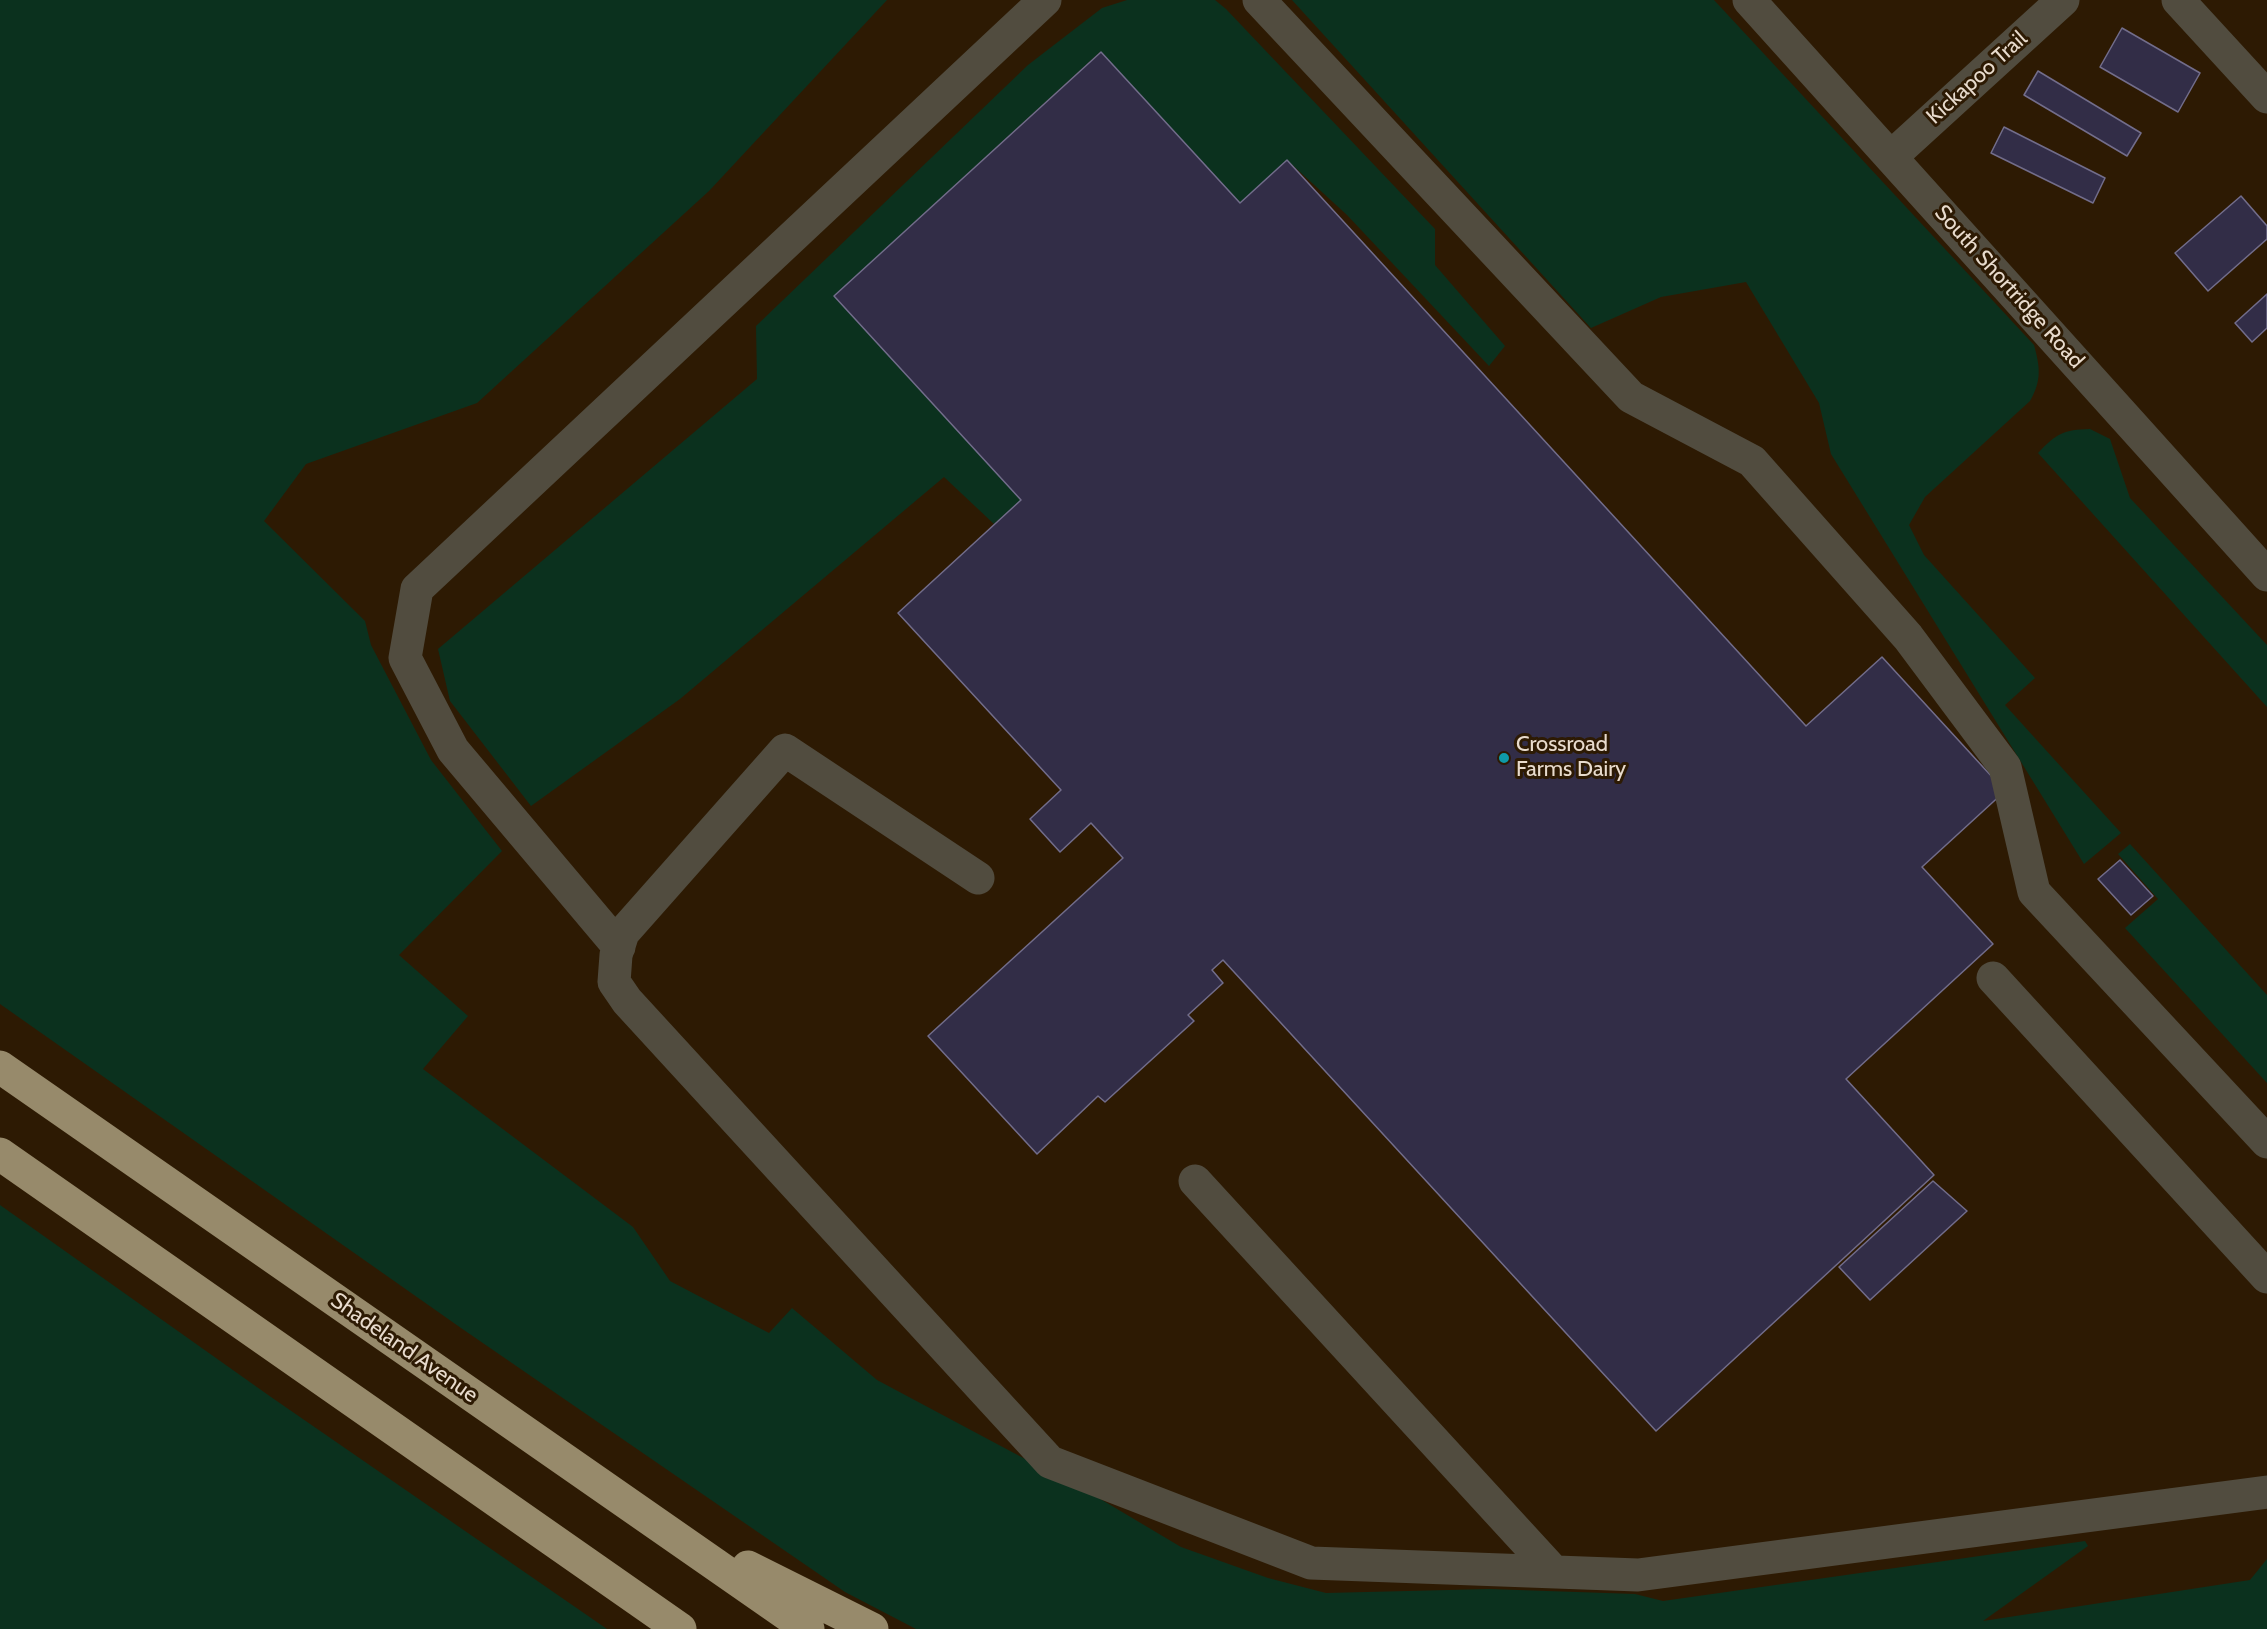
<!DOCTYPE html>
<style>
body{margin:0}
canvas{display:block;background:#2d1a03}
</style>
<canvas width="2267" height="1629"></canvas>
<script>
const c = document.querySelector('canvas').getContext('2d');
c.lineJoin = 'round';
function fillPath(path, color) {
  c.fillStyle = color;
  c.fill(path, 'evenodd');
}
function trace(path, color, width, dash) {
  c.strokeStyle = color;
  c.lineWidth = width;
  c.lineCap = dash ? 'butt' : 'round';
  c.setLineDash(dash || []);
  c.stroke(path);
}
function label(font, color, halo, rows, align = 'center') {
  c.font = font + ' Cabin,sans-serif';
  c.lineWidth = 6;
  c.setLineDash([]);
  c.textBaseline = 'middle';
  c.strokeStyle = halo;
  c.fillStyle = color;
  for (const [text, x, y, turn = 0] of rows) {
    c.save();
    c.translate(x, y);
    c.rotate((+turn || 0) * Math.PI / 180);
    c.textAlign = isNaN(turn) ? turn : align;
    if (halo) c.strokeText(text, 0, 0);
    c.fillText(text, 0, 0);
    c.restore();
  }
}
fillPath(new Path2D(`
 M0,0H887L709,191L477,403L306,464L264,521L365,621L371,645L431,760L502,851L399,955L468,1016L423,1069L633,1227L670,1281L769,1333L792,1308L877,1380L1102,1500L1181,1547L1268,1578L1326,1593L1489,1589L1635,1594L1663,1601L2085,1541L2088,1546L1983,1621L2250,1580L2267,1559V1629H916L845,1592L461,1328L0,1004Z
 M1127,0H1215L1226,9L1435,229V265L1505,346L1489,366L1347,215L1287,160L1240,203L1100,52L834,296L1021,500L994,524L944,477L680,699L531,806L450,701L438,649L757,379L756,326L1028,65L1102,8Z
 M1292,0H1714L2034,345C2040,367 2042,380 2030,401L1925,497L1909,525L1924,555L2035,678L2005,705L2121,833L2084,864L1831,454L1819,403L1746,282L1661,297L1591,328Z
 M2090,429L2110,439L2130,498L2267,645V707L2038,453C2057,433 2063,430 2090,429Z
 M2130,844L2267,995V1083L2125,928L2158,899L2118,854Z
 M0,1205L271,1397L607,1629H0Z`), '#0b311e');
const building = new Path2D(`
 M2122,28L2200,73L2178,112L2100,67Z
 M1101,52L1240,203L1287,160L1806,726L1882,657L2005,791L1922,867L1993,944L1846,1079L1934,1175L1656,1431L1223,960L1212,970L1223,983L1188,1015L1194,1021L1105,1102L1098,1096L1037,1154L928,1036L1123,858L1091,823L1060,852L1030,819L1061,790L898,613L1021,500L834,296Z
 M2038,71L2141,133L2127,156L2024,95Z
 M2004,127L2105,178L2093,203L1991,153Z
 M2241,196L2267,226V239L2208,291L2175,253Z
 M2267,294V328L2252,342L2235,323Z
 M2120,860L2153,896L2131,915L2098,879Z
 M1933,1181L1967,1211L1870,1300L1839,1267Z`);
fillPath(building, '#322d47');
trace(building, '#726d8b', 1.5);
trace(new Path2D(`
 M1259,0L1631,397L1752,461L1908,637L2005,767L2034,892L2267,1142
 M1749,0L2267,575
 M2178,0L2267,97
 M1892,156L2063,0
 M978,878L785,750L623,933L616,955L614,982L627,1001L1050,1462L1311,1563L1638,1575L2267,1492
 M619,947L453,750L405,658L417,589L1045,0
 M1993,978L2267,1277
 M1195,1181L1554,1572`), '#514c3f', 33);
trace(new Path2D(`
 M0,1067L808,1629
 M0,1154L680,1629
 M748,1567L872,1629`), '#978a6b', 33);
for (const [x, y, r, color] of [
 [1504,758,6,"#0f9aa8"]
]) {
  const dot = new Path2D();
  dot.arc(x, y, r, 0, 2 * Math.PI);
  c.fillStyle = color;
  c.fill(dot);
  trace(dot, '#2d1a03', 2);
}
label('22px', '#e8dbcd', '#2d1a03', [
 ["Kickapoo Trail",1977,78,-42],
 ["South Shortridge Road",2009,287,48],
 ["Shadeland Avenue",404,1348,35]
]);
label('22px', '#e8dbcd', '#2d1a03', [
 ["Crossroad",1516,745],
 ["Farms Dairy",1516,770]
], 'left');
</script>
